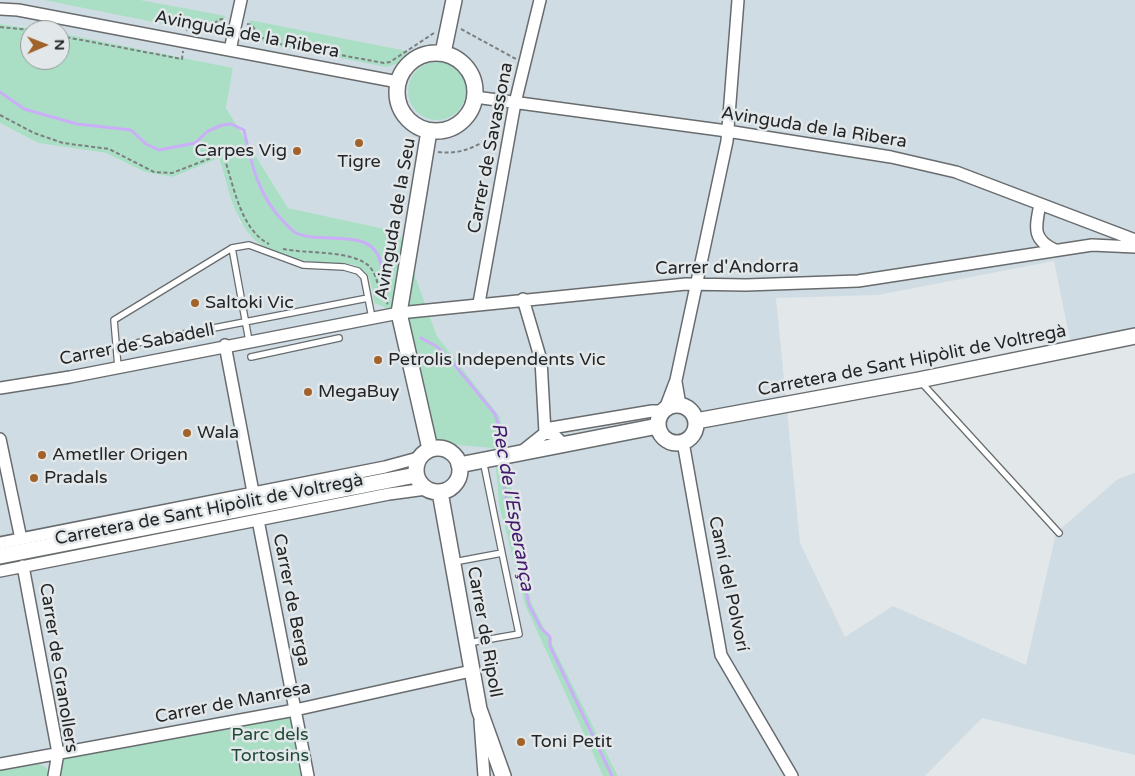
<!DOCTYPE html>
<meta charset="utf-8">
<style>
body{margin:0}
#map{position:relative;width:1135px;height:776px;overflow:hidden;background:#e2e7e9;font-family:"Varela Round",sans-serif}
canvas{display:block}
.north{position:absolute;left:20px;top:20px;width:50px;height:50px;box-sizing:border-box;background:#e2e7e9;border:1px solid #96999b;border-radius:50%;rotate:89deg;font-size:14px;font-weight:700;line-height:20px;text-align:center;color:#232526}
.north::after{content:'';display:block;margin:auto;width:18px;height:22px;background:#a2632b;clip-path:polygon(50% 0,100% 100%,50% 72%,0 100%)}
</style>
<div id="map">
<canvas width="1135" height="776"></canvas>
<div class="north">N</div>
</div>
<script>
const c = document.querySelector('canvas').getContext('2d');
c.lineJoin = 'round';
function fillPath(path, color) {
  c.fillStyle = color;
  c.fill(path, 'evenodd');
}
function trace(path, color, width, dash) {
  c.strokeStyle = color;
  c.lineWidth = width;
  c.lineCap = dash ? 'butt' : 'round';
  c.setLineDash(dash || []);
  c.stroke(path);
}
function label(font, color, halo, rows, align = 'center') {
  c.font = font + ' "Varela Round",sans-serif';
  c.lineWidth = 5;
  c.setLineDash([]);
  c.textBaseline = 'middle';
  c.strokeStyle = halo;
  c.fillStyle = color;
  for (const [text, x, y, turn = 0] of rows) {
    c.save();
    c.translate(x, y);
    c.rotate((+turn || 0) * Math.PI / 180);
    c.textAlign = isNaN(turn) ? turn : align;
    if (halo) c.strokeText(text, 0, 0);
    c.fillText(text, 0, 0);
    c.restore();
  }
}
fillPath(new Path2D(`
 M0,0H1135V345L1073,355L1054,261L878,295L776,298L800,543L845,637L893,606L1026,665L1056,533L1118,479L1135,473V755L982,718L925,776H618L531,602L500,417L437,336L399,232L288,208L226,108L233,68L60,33V30L0,24Z
 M0,123L38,143L106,153L145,172L173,177L219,158L240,223L324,264L358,266L366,272L369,278L374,303L399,313L494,448L499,505L525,605L603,776H0Z`), '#d0dce3');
fillPath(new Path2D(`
 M44,0H140L226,16L214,28L198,31Z
 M249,20L402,50L409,51L396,64L387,67L272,45C259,42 251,34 249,20Z
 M0,24L45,30H30V60H60V33L233,68L226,108L288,208L399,232L437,336L500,417L531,602L618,776H603L525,605L499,505L494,448L432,443L399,313L374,303C372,293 372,278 364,271C354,260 338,265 324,264C306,262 265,252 253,238C233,218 228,185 219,158L173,177L145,172L106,153L38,143L0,123Z
 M408 91a29 29 0 1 1 58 0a29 29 0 1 1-58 0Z
 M295,710L308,776H54L58,753Z
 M39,764L47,768L49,776H0V771Z`), '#aadfc5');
trace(new Path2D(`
 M0,92L24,109L77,124L131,130L146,144L159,150L195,143L208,131L222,125L231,124L244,130C251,164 259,198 285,223C288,226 292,231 296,233C319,244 366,229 378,255C382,264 383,275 386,285
 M421,338L436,346L449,358L495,414L499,427L501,453
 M502,462L505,493L529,605L541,628L550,637V646L612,776`), '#cbaef8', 3);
const lane = new Path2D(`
 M232,248L249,341
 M116,347L368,298
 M251,357L339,338
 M118,367L114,320L232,248L249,245L303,265L344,267L358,271L364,277L372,318
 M920,381L1059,533
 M454,562L502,553L483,460
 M468,643L519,634L502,553`);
const street = new Path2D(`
 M0,9L18,10L398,82
 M230,50L241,0
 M475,97L727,131L891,157L956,172L1135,240
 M1040,204C1036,226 1031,239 1055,250
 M523,299L541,360L545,433
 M479,303L515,103L540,0
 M225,345L253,492
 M676,382L680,405
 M0,388L70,377L399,313L686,284L746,285L858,281L1092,245L1135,247
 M665,409L676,380L727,141L738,0
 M545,429L652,411H663
 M0,439L21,539
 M683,442L721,655L792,776
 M520,453L545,433L554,435L564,445
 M258,520L308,776
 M0,543L385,467L418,458
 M23,566L58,753L54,776
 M0,571L389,494L426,489
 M480,721L484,776
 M0,764L295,710L471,671`);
const secondary = new Path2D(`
 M397 92a39 39 0 1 1 78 0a39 39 0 1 1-78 0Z
 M443,53L454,0
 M429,131L399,313L430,449
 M658 424a19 19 0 1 1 38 0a19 19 0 1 1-38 0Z
 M696,421L919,380L1135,336
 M416 470a22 22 0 1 1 44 0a22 22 0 1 1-44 0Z
 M459,465L658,426
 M440,492L479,709L503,776
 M0,556L416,475`);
trace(lane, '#686c6e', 8);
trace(street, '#686c6e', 14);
trace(secondary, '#686c6e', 18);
trace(new Path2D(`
 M247,24L252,25L258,35L269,42L384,63L390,62L434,33
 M0,27L30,30
 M461,29L516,59
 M187,31L188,26L206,28L221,19L225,20
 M60,36L182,59L183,51
 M0,115L34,133L63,143L109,149L154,172L172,173L219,155L224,157C234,186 240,229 269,244
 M438,152C464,155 479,145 500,131
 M283,249C307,254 352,250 369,266C379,276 377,294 388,304`), '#7b7f80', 2, [4, 2.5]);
trace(lane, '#fff', 5.5);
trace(street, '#fff', 11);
trace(secondary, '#fff', 15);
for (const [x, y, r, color] of [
 [359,143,5,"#a2632b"],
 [297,151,5,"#a2632b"],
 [195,303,5,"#a2632b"],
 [378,360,5,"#a2632b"],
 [308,392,5,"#a2632b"],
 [187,433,5,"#a2632b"],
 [42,455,5,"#a2632b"],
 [34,478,5,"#a2632b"],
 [521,742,5,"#a2632b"]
]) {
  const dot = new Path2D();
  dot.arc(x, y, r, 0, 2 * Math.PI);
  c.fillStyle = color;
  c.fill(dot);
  trace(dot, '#e2e7e9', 2);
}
label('18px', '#232526', '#e2e7e9', [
 ["Avinguda de la Ribera",247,35,11],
 ["Avinguda de la Ribera",814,128,9],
 ["Carrer de Savassona",491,148,-79],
 ["Avinguda de la Seu",396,219,-80],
 ["Carrer d'Andorra",727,268,-1],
 ["Carrer de Sabadell",137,345,-11],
 ["Carretera de Sant Hipòlit de Voltregà",912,361,-11],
 ["Carretera de Sant Hipòlit de Voltregà",209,510,-11],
 ["Camí del Polvorí",728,584,78],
 ["Carrer de Berga",291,600,79],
 ["Carrer de Ripoll",484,632,80],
 ["Carrer de Granollers",58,668,81],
 ["Carrer de Manresa",233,703,-11]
]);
label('18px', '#232526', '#e2e7e9', [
 ["Carpes Vig",287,151,"right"],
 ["Tigre",359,162,"center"],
 ["Saltoki Vic",205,303],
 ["Petrolis Independents Vic",388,360],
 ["MegaBuy",318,392],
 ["Wala",197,433],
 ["Ametller Origen",52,455],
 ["Pradals",44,478],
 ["Toni Petit",531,742]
], 'left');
label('18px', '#214938', '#e2e7e9', [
 ["Parc dels",270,735],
 ["Tortosins",270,756]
]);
label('italic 19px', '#43196d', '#e2e7e9', [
 ["Rec de l'Esperança",512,507,80]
]);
</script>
